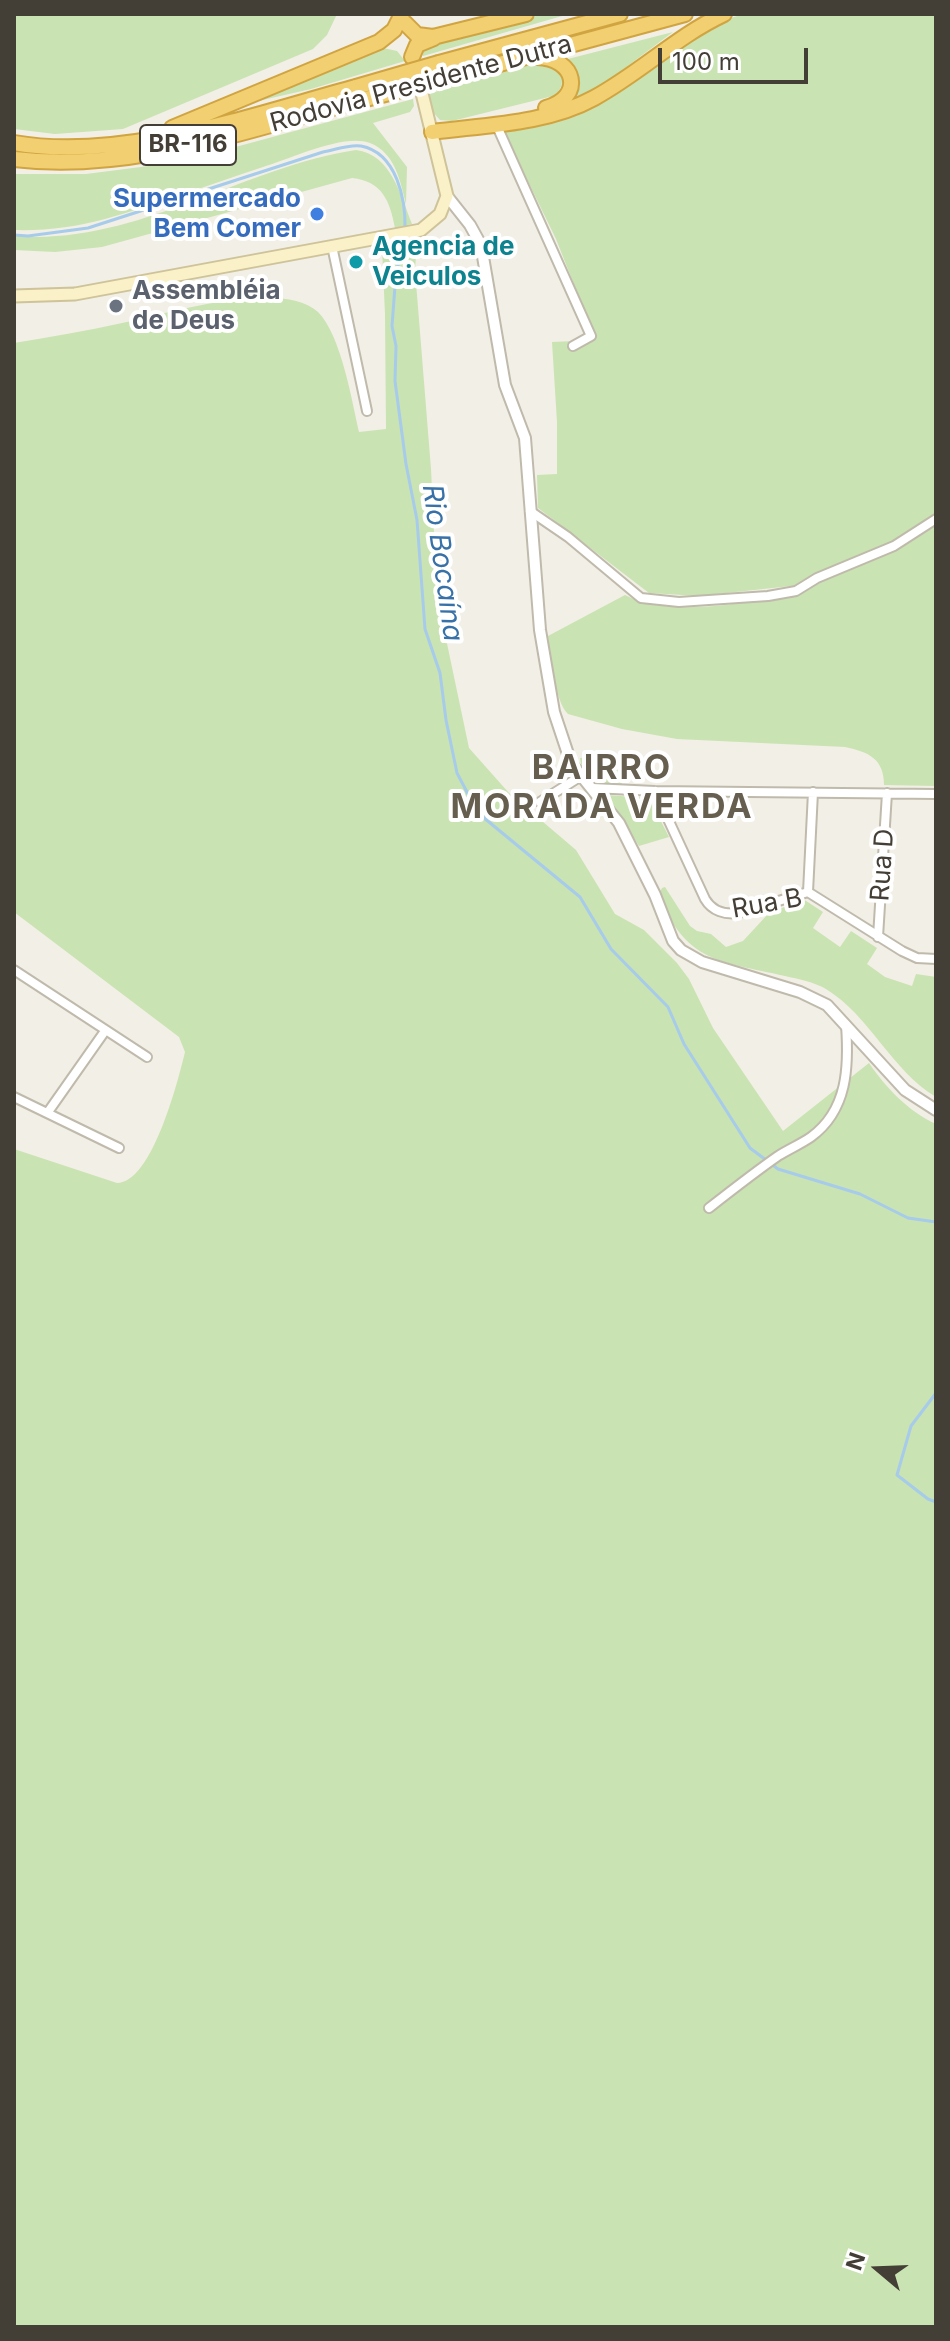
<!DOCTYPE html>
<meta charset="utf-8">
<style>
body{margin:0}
#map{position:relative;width:950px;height:2341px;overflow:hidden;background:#f2efe6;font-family:Inter,sans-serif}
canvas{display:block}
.frame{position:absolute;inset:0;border:16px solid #443f36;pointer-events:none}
.north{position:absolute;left:838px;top:2229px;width:80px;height:80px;-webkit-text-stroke:6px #fff;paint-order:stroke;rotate:289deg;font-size:22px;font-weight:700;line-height:32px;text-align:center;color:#443f36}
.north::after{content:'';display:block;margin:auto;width:28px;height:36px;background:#443f36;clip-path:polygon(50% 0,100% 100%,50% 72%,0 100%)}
.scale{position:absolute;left:658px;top:48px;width:150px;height:36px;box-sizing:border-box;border:4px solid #443f36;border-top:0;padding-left:10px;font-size:24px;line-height:28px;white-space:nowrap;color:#443f36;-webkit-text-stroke:6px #fff;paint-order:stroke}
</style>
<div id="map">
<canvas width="950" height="2341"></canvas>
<div class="frame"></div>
<div class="north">N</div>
<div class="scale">100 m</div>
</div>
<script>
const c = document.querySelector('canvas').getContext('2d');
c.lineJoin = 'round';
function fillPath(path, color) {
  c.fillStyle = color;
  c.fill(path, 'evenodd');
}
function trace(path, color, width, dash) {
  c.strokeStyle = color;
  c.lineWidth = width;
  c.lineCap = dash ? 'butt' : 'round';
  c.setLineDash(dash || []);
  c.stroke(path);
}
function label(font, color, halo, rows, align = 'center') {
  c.font = font + ' Inter,sans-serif';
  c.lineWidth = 8;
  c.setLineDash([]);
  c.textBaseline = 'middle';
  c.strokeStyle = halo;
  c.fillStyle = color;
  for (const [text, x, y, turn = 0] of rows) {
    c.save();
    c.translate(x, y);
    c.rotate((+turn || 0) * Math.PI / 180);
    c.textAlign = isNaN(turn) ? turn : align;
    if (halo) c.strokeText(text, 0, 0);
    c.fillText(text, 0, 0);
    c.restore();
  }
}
fillPath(new Path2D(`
 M14,14H337L327,35L313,49L123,129L55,134L14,129Z
 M544,14H569L423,56L422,51L427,44Z
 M743,14H936V786L884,785C884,759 869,752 845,747L677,739L622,729L568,714C555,702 550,654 548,636L625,595C666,618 747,603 791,594V586L699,596L649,593L538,508L537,475L557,474V422L552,342L574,341L582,337L588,320L556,239L502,128L579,113L593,106L722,21Z
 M673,32L605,83L573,103C581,86 580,72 564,60Z
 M383,48L397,51L405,61L311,89L245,104Z
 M536,63L558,68C564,80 564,88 553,96L452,121L440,120L432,111L428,94Z
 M413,99L414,106L410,112L373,123L407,167L406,204C400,180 395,153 370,143C344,133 290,159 263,167C211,184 158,204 105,219C76,227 44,231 14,230V174H86L180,162Z
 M356,150C391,154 401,196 412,224L395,228C390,201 382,181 352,178L102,247L55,252L14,250V236C136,246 239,168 356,150Z
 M417,240L415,270L431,469L437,596L469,748L509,793L576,850L615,914L644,930L677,963L689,979L713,1028L783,1131L869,1063C886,1088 908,1111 936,1124V2327H14V1149L117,1183C152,1183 178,1081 185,1052L179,1037L14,912V343C50,337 86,331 122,323C166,314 282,278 318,312C341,335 352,401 359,432L386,429L385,314L382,248Z
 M620,756L622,784C600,785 583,783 580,758Z
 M606,795L649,798L669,837L639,846Z
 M665,887L690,926L697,931L711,934L726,947L743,941L768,914L803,899L823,912L813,928L840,947L851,931L877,948L867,964L885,977L912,986L916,974L936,977V1097C892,1071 870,1016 826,989C814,982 798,979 785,976C720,961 685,963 659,894L662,888Z`), '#cae3b2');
trace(new Path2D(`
 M14,235L28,236L88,228L323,152C335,150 349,144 361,146C397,153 406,200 405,230
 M405,238L396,273L392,326L396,346L395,381L406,464L417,520L425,629L440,673L446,720L457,773L478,813L580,897L611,949L668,1007L684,1044L750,1148L778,1169L860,1194L908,1218L936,1222
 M936,1393L911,1426L897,1475L928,1499L936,1502`), '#a7cbea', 3);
const minor = new Path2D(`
 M496,124L591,336L573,346
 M332,246L367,411
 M530,511L568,537L641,598L679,602L768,596L796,591L817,578L894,546L936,519
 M592,788L655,791L936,794
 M655,791L705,899C712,911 725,915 739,913L808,892L902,951L917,958L936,959
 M540,802L581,776
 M808,892L813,792
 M878,937L887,793
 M14,970L147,1057
 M14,1097L119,1148
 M48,1112L105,1031
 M709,1208C732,1190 755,1172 778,1156C789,1149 801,1144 811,1137C848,1110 849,1066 846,1025`);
const tertiary = new Path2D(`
 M447,196L470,225L481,245L505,385L525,438L540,630L554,712L571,763L619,823L655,895L673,941L681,950L702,962L800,992L827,1005L905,1090L936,1110`);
const secondary = new Path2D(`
 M14,296L75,294L421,230L440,214L447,196L419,81`);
const motorway = new Path2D(`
 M405,23L417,35L433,37L526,14
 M412,57L417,45L434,38
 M537,57C576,58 585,97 546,108
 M439,63L620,14
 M444,79L685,14
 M172,128L379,42L394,30L402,14
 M432,132C485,125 547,124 594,98C640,73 677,36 724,14
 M14,143C123,162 252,115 356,87
 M14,159C131,173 246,130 358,101`);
trace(minor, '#bfbaac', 12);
trace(tertiary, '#bfbaac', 14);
trace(secondary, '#cec399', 15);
trace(motorway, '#d0a441', 18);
trace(minor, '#fff', 8);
trace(tertiary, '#fff', 10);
trace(secondary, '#faf1c8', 11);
trace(motorway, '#f2cf70', 14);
const motorwayBridge = new Path2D(`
 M356,87L439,63
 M358,101L444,79`);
trace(motorwayBridge, '#d0a441', 18, []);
trace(motorwayBridge, '#f2cf70', 14);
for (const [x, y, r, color] of [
 [317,214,8,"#3f7fe0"],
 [356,262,8,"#0f9aa8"],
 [116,306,8,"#6b7280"]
]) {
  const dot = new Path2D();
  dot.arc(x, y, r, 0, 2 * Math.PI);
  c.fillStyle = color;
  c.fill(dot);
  trace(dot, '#fff', 3);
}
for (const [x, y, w] of [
 [188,145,96]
]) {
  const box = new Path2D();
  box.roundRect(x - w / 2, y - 20, w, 40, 6);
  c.fillStyle = '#fff';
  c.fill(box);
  trace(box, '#443f36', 2);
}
label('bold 24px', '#443f36', null, [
 ["BR-116",188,145]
]);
label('26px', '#443f36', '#fff', [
 ["Rodovia Presidente Dutra",421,84,-15],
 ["Rua D",883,865,-86],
 ["Rua B",767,904,-10]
]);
label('bold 26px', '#366cbe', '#fff', [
 ["Supermercado",301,199],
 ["Bem Comer",301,229]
], 'right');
label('bold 26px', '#0d838f', '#fff', [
 ["Agencia de",372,247],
 ["Veiculos",372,277]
], 'left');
label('bold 26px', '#5b616d', '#fff', [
 ["Assembléia",132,291],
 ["de Deus",132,321]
], 'left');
label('italic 28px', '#3871a7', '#fff', [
 ["Rio Bocaína",442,563,82]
]);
c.letterSpacing = '2px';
label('bold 34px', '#665e4e', '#fff', [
 ["BAIRRO",602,769],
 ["MORADA VERDA",602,808]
]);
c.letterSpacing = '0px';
</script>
